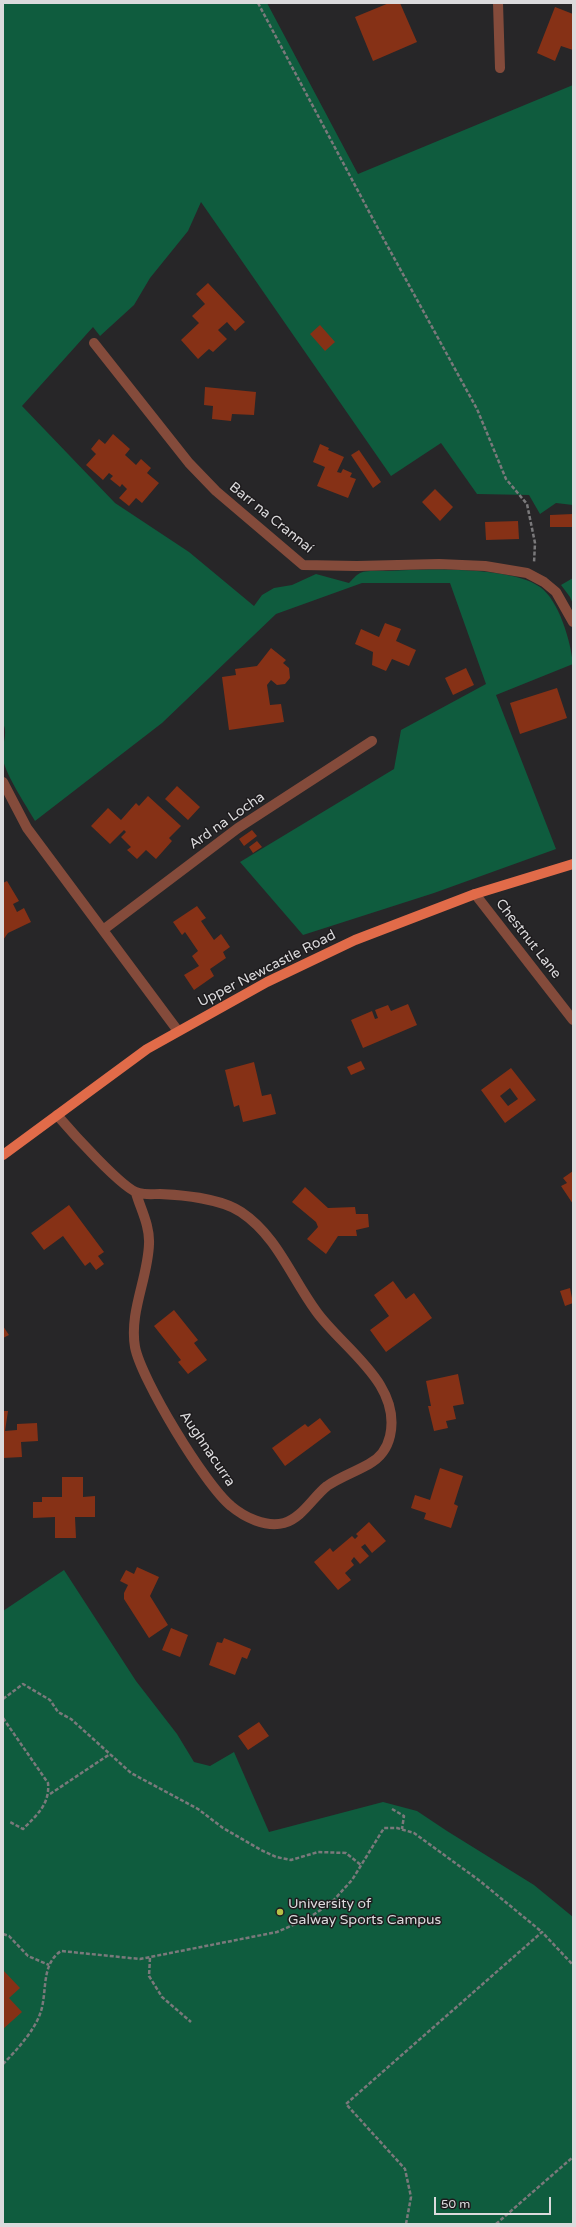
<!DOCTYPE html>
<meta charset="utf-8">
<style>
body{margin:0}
#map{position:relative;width:576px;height:2227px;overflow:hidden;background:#272628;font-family:"Varela Round",sans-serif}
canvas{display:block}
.frame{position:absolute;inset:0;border:4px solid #dbdadc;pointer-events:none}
.scale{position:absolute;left:434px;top:2197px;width:117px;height:18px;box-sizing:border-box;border:2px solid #dbdadc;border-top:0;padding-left:5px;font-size:12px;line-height:14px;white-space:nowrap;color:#dbdadc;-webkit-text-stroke:3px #1e1c1e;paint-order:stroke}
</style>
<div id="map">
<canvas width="576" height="2227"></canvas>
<div class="frame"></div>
<div class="scale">50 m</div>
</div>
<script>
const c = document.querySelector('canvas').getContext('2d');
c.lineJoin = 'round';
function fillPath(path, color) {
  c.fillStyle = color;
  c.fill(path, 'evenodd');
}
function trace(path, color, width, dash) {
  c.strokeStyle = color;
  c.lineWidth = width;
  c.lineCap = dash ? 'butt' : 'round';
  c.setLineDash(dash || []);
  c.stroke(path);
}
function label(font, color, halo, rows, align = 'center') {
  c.font = font + ' "Varela Round",sans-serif';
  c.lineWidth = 3;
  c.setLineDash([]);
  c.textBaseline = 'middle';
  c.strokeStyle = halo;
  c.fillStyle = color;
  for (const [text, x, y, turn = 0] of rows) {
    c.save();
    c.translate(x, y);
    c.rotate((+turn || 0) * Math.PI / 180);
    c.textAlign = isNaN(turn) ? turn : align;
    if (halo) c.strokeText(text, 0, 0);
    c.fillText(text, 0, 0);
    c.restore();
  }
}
fillPath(new Path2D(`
 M3,3H267L358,174L573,85V505L556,503L540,514L529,495L477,494L441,443L391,476L201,202L188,231L150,278L134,305L100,336L93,327L22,406L115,503L189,552L254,606L262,595L274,588L292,585L316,574L349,583C352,580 356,575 360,573C367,570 380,571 388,571C425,569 510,566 540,587C559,600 571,642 573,664L496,695L556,849L434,893L303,935L240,862L394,769L401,730L486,684L450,583H362L276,614L162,723L35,821C26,805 7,777 3,760C0,746 9,736 3,723Z
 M573,578V604L570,597L561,585Z
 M64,1570L136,1681L177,1734L194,1762L210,1766L234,1752L269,1832L383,1802L417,1811L447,1831L534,1885L573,1917V2224H3V1611Z`), '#0f5c3e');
fillPath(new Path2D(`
 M389,3H400L417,42L373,61L355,17Z
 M555,7L573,14V50L561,46L555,61L537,53Z
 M208,283L245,322L235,331L227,322L218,330L227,339L213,352L209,349L198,359L181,340L199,323L192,316L205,304L196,294Z
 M320,325L335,342L325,351L310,334Z
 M205,387L256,392L254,415L232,414L231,421L212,419L213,406L204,405Z
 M113,434L130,449L125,455L136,465L141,459L151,468L147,473L159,483L142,503L136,498L129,506L119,498L127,489L122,484L120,487L110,479L113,476L109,473L103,480L86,465L96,454L91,449L99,439L105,444Z
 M320,444L329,448L328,450L344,457L337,472L341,473L343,469L352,473L350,477L356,479L348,498L317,486L325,467L313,462Z
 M359,450L381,482L373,488L351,455Z
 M435,489L453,507L440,521L422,502Z
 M573,514V527H550V515Z
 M518,521L519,539L486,540L485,522Z
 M385,623L401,629L396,641L416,650L409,666L392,659L386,671L372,665L373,652L355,644L361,629L379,637Z
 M271,648L286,660L283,663L289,668L290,678L285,684L277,685L271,680L267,685L270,705L281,704L284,722L229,730L222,677L236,675L235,669L257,666Z
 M466,668L474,685L453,695L445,678Z
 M557,688L567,718L520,734L510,703Z
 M177,786L200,807L188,820L165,799Z
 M148,796L181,826L169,838L172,841L156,859L146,850L137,859L127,850L131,847L121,837L126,832L124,830L110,844L91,826L108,808L121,820L136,803L139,806Z
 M252,830L257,836L244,846L239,839Z
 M257,841L262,847L253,853L249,847Z
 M7,881L19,901L13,904L17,912L24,908L31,922L8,933L3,940V883Z
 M197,906L206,918L201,921L214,940L221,934L230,947L223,952L226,958L210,969L214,976L194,990L184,975L199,966L192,956L198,951L185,932L182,935L173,922Z
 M408,1004L417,1025L363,1048L351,1020L372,1011L375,1019L378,1018L375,1010L388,1005L391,1011Z
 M361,1061L365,1069L351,1075L347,1067Z
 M254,1062L262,1096L271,1094L276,1114L243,1122L239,1105L234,1107L225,1070Z
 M511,1068L536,1100L505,1123L481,1090ZM510,1088L518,1099L508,1106L500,1096Z
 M573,1171V1204L561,1186L567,1183L563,1178Z
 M305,1187L328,1208L355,1207L356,1214H368L369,1227L356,1230L357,1236H338L326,1254L307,1239L318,1227L316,1222L292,1202Z
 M69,1205L104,1252L98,1256L104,1264L96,1270L90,1262L85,1266L63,1236L44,1250L31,1233Z
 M393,1281L406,1299L414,1293L432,1318L386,1352L370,1330L389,1316L374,1295Z
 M570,1288L573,1303L565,1306L560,1291Z
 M174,1310L198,1340L194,1343L207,1360L188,1374L178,1362L181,1360L154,1326Z
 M3,1326L9,1335L3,1338Z
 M458,1374L464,1404L453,1406L456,1419L446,1421L448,1428L434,1431L428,1406H431L426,1381Z
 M3,1411H8L5,1431L17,1430V1424L37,1423L38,1441L21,1442L22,1457L3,1458Z
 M320,1418L331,1432L285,1466L272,1448L305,1424L308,1427Z
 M440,1468L463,1476L454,1504L458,1506L451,1528L424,1519L426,1513L411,1508L415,1495L430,1500Z
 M62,1477H83V1497L95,1496V1517H75L76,1538H55V1517L33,1518V1502H42V1497H62Z
 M369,1522L386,1541L372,1553L365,1544L361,1547L369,1556L360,1564L354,1557L351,1561L354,1565L345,1573L351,1580L338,1590L314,1562L330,1548L333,1552L352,1536L355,1539L358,1536L356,1534Z
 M137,1567L159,1577L150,1596L168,1625L149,1638L124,1599V1593L128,1585L120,1581L126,1570L134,1574Z
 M171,1628L188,1635L180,1657L162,1650Z
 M224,1638L251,1649L247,1659L242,1657L235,1675L209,1665L217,1642L222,1643Z
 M259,1722L269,1736L248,1750L238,1736Z
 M3,1970L20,1988L9,1998L22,2012L3,2029Z`), '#863116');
trace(new Path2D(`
 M258,3L382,236L477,409L506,479L527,504L535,543L534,563
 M3,1699L23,1684L50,1700L58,1712L71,1719L131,1773L198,1809L223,1828L261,1850L276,1857L291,1860L318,1852L346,1853L361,1865
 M3,1718L48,1783C50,1804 37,1815 23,1829L10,1822
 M50,1794L110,1754
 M392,1809L404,1816L402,1829
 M3,1934L9,1936L28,1956L49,1965
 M150,1958L149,1976L162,1997L191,2022
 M3,2064C16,2051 34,2031 40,2014C48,1993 40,1965 61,1951L140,1959L277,1932L307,1919L331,1903L352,1880L384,1828H397L414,1833L480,1881L542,1932
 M406,2224L411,2197L405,2169L346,2104L542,1932L573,1965
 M496,2224L573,2157`), '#7a797b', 2.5, [4, 2]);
trace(new Path2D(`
 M498,3L500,68
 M94,343L189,463L216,491L303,565L357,566L439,564L485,566L527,573L544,582L556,592L573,622
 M3,782L27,828L178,1031
 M475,894L573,1020
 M103,930L238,828L372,741
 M57,1115C69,1129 124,1191 139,1193C146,1195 153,1194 160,1194C183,1195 222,1199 241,1212C277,1236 291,1277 316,1311C342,1348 402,1383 390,1436C387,1449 380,1458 369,1464C355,1472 340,1477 327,1486C313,1497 302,1518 284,1523C266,1528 244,1517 231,1506C205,1485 141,1379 135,1347C129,1312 148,1278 149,1244C150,1226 141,1210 136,1193`), '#844b3b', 10);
trace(new Path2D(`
 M3,1155L147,1049L267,982L355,940L475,894L573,864`), '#e16b49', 10);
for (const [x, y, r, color] of [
 [280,1912,4,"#b7c147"]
]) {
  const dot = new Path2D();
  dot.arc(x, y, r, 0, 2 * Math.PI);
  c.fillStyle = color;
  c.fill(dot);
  trace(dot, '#1e1c1e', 1.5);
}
label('14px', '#dbdadc', '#1e1c1e', [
 ["Barr na Crannaí",271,518,39],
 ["Ard na Locha",227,821,-35],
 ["Chestnut Lane",528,939,52],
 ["Upper Newcastle Road",267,969,-27],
 ["Aughnacurra",207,1449,56]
]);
label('14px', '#dbdadc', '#1e1c1e', [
 ["University of",288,1904],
 ["Galway Sports Campus",288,1920]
], 'left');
</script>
